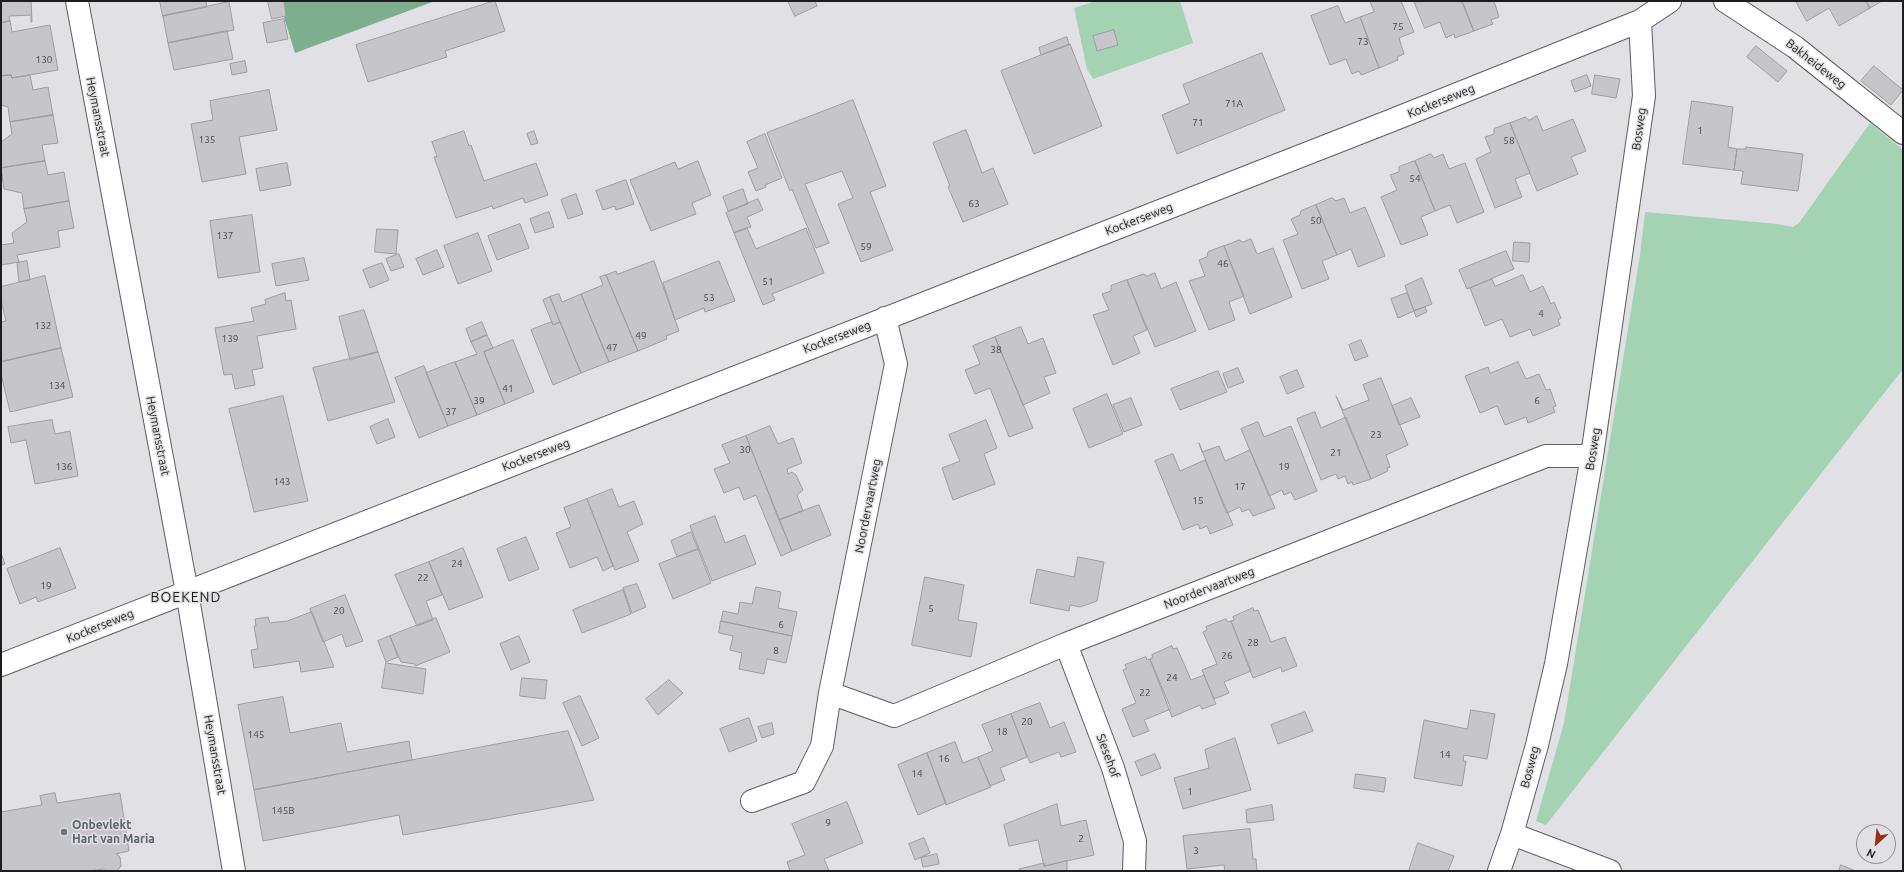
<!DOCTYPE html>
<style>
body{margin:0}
#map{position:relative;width:1904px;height:872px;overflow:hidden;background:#e0e0e5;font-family:Ubuntu,sans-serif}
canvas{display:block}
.frame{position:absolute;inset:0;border:2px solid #1d1d1e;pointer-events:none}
.north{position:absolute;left:1856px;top:824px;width:40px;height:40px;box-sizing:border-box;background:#e0e0e5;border:1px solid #929295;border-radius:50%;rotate:207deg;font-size:11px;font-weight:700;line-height:16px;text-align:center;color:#1d1d1e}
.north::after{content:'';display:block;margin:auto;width:14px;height:18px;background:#983014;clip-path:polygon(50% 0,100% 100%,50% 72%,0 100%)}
</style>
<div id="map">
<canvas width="1904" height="872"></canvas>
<div class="frame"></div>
<div class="north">N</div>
</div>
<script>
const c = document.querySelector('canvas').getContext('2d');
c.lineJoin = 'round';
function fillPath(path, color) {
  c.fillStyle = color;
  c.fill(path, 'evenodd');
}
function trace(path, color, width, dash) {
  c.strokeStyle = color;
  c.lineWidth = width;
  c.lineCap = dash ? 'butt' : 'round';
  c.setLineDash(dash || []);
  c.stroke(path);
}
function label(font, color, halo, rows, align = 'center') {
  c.font = font + ' Ubuntu,sans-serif';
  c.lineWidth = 3;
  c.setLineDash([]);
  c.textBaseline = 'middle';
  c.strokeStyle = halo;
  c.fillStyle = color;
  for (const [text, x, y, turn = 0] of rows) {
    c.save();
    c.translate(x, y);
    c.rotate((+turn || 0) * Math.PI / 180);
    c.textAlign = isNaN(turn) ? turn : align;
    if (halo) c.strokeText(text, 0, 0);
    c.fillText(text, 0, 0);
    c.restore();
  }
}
fillPath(new Path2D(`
 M1096,1H1180L1193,43L1093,79L1087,69L1074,8Z
 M1870,123L1903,150V369L1546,825L1536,821L1564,723L1640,255L1645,212L1778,224L1793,227L1799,223Z`), '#a4d3b4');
fillPath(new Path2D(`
 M279,1H435L295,53Z`), '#7dae8e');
const building = new Path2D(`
 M1,1H31L32,22H31V15L9,16L10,21L1,23Z
 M160,1H206L207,7L163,16Z
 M268,1H284L286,16L272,19Z
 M495,1L505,31L445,51L447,57L368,82L356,45Z
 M788,1H815L817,6L795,16Z
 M1370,1H1401L1414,32L1399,38L1404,54L1397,57L1398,60L1379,68L1360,17L1374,12Z
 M1414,1H1462L1474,31L1455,38L1454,34L1446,38L1440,22L1425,28Z
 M1462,1H1494L1499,17L1491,20L1493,24L1474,31Z
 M1796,1H1866L1870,8L1839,26L1829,8L1807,21Z
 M1866,1H1882L1870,8Z
 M229,2L234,30L168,43L163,16Z
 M1338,6L1345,23L1360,17L1379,68L1361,75L1359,71L1352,74L1346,59L1330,65L1311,16Z
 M284,19L288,39L267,43L263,23Z
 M10,21L12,32L50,25L58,70L12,78L11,75L1,76V23Z
 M1114,30L1118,45L1097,51L1093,36Z
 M227,31L233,59L174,70L168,43Z
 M1067,37L1069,45L1041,55L1039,48Z
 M1070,44L1102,126L1034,154L1001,71Z
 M1756,46L1787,71L1778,82L1747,57Z
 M1262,53L1285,110L1177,154L1162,115L1190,103L1183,85Z
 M245,61L247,72L232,75L230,64Z
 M1874,66L1903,90L1891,105L1861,81Z
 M11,75L12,78L30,75L33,90L48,87L53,115L10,122L8,107L1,105V76Z
 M1587,75L1591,86L1575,92L1571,81Z
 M1595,75L1620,79L1616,98L1592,94Z
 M269,90L277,130L239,137L246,174L202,182L191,124L213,120L210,101Z
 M853,100L886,186L870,192L893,250L861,262L838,204L853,198L842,171L805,184L829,243L816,248L792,189L790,191L767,133Z
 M1692,101L1733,107L1728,147L1737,149L1734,170L1683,164Z
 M53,115L58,143L42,145L45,161L1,168V142L12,134L10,122Z
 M1537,116L1543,131L1573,119L1586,151L1571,157L1578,174L1537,191L1510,123L1525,117L1529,120Z
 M1510,123L1530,173L1515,179L1522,197L1495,208L1476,159L1491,152L1485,137L1494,134V129Z
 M966,130L982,173L993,168L1008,204L963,222L948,187L950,186L933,143Z
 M464,131L469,146L471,145L484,181L536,163L548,195L525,203L523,198L493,209L492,206L456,218L434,157L437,156L432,142Z
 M534,131L538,143L531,145L527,134Z
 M765,134L782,178L765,185L766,187L756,191L748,172L758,168L747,142Z
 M1746,147L1803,154L1798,191L1741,184L1743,171L1734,170L1737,149H1746Z
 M1431,154L1434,158L1443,154L1449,169L1465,163L1484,212L1457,223L1450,205L1435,211L1415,161Z
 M45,161L48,175L64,172L69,201L24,209L22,193L4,189L1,168Z
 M698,161L711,195L692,203L696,214L651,231L630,180L675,162L678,169Z
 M1415,161L1435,211L1421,217L1428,235L1401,245L1381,197L1397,190L1390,175L1399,172V167Z
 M287,163L291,185L260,191L256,169Z
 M626,180L634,204L616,210L615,206L603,210L596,191Z
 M743,189L748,204L728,211L723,197Z
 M576,194L583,214L568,219L561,200Z
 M1332,198L1336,201L1344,198L1350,213L1365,207L1385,256L1358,267L1351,249L1337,255L1316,205Z
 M758,199L763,210L747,217L751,227L734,233L726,213Z
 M69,201L74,228L58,231L60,247L17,255L19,262L1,265V245L14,243L12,233L27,222L24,209Z
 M1316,205L1337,255L1322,261L1329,279L1302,289L1283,240L1298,234L1291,219L1300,215L1301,211Z
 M549,212L554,227L535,233L530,219Z
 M252,215L260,272L218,278L210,221Z
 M520,224L529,248L497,260L488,236Z
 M747,228L756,249L806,228L824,273L772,294L775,300L763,305L734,233Z
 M377,229L398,230L396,254L375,252Z
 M478,233L492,271L458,284L444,246Z
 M1251,239L1257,254L1273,248L1292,297L1250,314L1224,246L1239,240L1243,242Z
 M1514,242L1530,243L1529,262L1513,261Z
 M1224,246L1244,296L1229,302L1235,320L1209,330L1189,281L1205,276L1199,260L1207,257L1208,252Z
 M437,250L444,267L423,275L416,259Z
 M1506,251L1514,269L1467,289L1459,270Z
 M399,254L404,267L391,271L386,259Z
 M304,258L309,280L276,286L272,264Z
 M27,261L30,280L19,282L17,263Z
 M654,261L679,331L666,336L667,339L638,351L606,275L616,271L617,274Z
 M719,261L735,301L705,312L704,308L675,320L663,283Z
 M382,263L389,280L370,288L363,270Z
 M1155,273L1161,289L1176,282L1196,331L1155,347L1127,280L1143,274L1147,276Z
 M606,275L638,351L609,362L581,294L603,285L600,277Z
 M1523,275L1530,292L1543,286L1551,304L1554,302L1561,318L1558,320L1560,325L1533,336L1530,329L1510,337L1502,319L1485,326L1470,288L1492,279L1495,286Z
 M45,276L61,348L1,362V322L6,321L1,300V287Z
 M1422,278L1432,304L1414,311L1405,286Z
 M1127,280L1147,330L1133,336L1140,353L1113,365L1093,315L1109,310L1102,294L1111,291V286Z
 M285,293L286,301L291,300L296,329L257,336L263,368L252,370L255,385L235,389L232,374L224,375L215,328L254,321L251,308L266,304L265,300Z
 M1407,293L1414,311L1398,318L1391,299Z
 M559,294L562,302L581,294L609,362L581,373L550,297Z
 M550,297L560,322L553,325L543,300Z
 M1425,307L1427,312L1416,317L1414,311Z
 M364,310L378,352L350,360L339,317Z
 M482,322L487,335L471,342L466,329Z
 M552,322L553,325L560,322L581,373L553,385L531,330Z
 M1021,327L1028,344L1043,338L1056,373L1044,377L1050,393L1023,405L995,337Z
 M487,335L493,348L484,352L505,404L477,415L455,362L477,354L471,342Z
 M995,337L1033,428L1009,437L990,388L975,394L965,370L980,364L973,346Z
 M513,340L534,392L505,404L484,352Z
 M1361,340L1368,356L1355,361L1349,345Z
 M61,348L73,397L10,412L1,374V362Z
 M378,352L395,402L328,421L313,368Z
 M455,362L477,415L448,426L426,373Z
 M1518,362L1526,379L1539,374L1546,390L1550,389L1556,406L1553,407L1555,412L1528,423L1526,417L1505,425L1497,406L1480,413L1465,376L1488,367L1490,373Z
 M424,366L448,426L419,438L395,378Z
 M1238,368L1244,382L1228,388L1223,374Z
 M1297,370L1304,387L1287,394L1280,377Z
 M1218,371L1227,392L1180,410L1171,389Z
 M1381,378L1408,445L1386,455L1390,467L1387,468L1388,471L1371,479L1336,396L1343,410L1369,400L1363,385Z
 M1107,394L1123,434L1089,448L1073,409Z
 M283,396L308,501L254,512L229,409Z
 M1131,398L1142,425L1124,432L1113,405Z
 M1411,398L1420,417L1399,425L1392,406Z
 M1315,412L1321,428L1346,417L1371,479L1353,485L1352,482L1348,484L1345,476L1338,479L1336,474L1321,480L1297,419Z
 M388,419L395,437L377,444L370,427Z
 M52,420L55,434L70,431L78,476L35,484L26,440L11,443L8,427Z
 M986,420L997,448L984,454L995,484L953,500L942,468L960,461L949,435Z
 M1258,422L1264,437L1291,426L1317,491L1295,500L1291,492L1284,495L1282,490L1269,496L1241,429Z
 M770,426L778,444L793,438L802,463L787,469L788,474L792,472L796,475L803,490L797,495L803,511L779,520L746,436Z
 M746,436L792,551L781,556L756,495L744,500L739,487L724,493L714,469L730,463L722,445Z
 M1199,443L1202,452L1219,446L1225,461L1250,450L1275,508L1253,516L1249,509L1242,512L1240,507L1227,513Z
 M1173,454L1180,471L1205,460L1233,525L1210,534L1207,526L1200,529L1198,524L1183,530L1155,461Z
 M612,489L619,507L634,501L643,524L627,532L639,561L615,570L587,499Z
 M587,499L613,566L603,571L597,557L570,568L556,533L571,527L564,508Z
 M819,505L831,535L792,551L779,520Z
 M715,516L725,543L745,535L756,564L712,581L690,526Z
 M691,532L698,549L677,557L671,541Z
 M526,537L539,569L509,581L497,549Z
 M60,548L76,588L38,602L36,597L20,604L7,569Z
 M463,548L483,597L449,610L429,562Z
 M698,549L711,583L673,599L659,564Z
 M1,553L5,564L1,565Z
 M1078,557L1104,562L1097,601L1080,607L1070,605L1069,611L1030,603L1037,569L1074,577Z
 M429,562L442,595L426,601L433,620L417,626L395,575Z
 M925,577L964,585L958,620L977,623L971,657L912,645Z
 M637,584L646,607L632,613L623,588Z
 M756,587L781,592L778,608L797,612L792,636L721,621L723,611L738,614L740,602L752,604Z
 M623,590L631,614L582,633L573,610Z
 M345,595L363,641L346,647L342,634L323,642L310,609Z
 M1253,608L1254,611L1258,610L1271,642L1285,637L1297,666L1282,672L1281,667L1253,678L1231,621L1234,620L1233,617Z
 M312,612L334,667L301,672L299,661L254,668L251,650L258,649L254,626H256L255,619L268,617L270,623L287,621Z
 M436,618L450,652L415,666V664L401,662L390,636Z
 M1226,619L1228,622L1231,621L1251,671L1224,682L1229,693L1214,699L1202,670L1217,664L1203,632L1207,630L1206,627Z
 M721,621L792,636L786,663L767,659L764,674L739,669L742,653L730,650L733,636L719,633Z
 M390,636L398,657L386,662L378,641Z
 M519,636L530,662L511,670L500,644Z
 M1172,646L1173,649L1177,648L1191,680L1204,675L1216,704L1202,709L1200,705L1172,717L1150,659L1153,657L1152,655Z
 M1146,657L1147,660L1150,659L1171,709L1144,720L1149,731L1133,737L1122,709L1136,703L1123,670L1127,668L1125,665Z
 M386,663L426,669L423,694L382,688Z
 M522,678L547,680L545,699L520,696Z
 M669,680L683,693L658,715L646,699Z
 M580,696L599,738L582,746L563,703Z
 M283,697L290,733L341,723L347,752L409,741L412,760L254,790L238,705Z
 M1040,703L1050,728L1064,722L1076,752L1061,757L1059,752L1030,763L1011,714Z
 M1471,710L1495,714L1487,759L1464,755L1463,761H1466L1462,786L1414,778L1424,720L1467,729Z
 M1305,712L1313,731L1278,744L1271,725Z
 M1011,714L1027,757L1000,768L1005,780L990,786L978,757L993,751L982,725Z
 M749,718L757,741L729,752L720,729Z
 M772,723L774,734L762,738L758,727Z
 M568,731L594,800L403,835L399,815L263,841L254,790Z
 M1235,738L1251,790L1183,809L1174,778L1209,768L1205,750Z
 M955,742L963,763L978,757L991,787L946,805L927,753Z
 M927,753L946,803L918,815L898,765Z
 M1155,754L1161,768L1141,776L1135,762Z
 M1356,774L1386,778L1384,792L1354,788Z
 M55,793L57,803L120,793L129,851L116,854L120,857L121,866L117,871H106L103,869L90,871H1V812L42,805L40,796Z
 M847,802L863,843L824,859L829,871H790L787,862L805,855L792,824Z
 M1057,804L1061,826L1086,820L1094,855L1044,866L1038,840L1009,846L1004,825Z
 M1272,805L1274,820L1247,823L1246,810Z
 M1250,829L1253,859H1256L1257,871H1225L1224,865L1187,869L1183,836Z
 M924,838L930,853L915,860L909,844Z
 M1418,843L1454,856L1448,871H1409Z
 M937,854L939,864L923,867L921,858Z
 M1067,861V871H1019V869L1044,863V866Z
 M1841,865L1856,871H1839Z`);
fillPath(building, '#c6c6ca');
trace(building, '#9d9da1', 1);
const minor = new Path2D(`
 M77,1L187,592L234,871
 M1725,1L1795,47L1903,133
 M1066,644L1113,768L1135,841L1134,871
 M1,665L1390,121L1640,21L1670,1
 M830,693L894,716L1066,644L1546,456H1592
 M752,801L804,782L822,746L830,693L896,364L885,318
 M1512,834L1610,871
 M1499,871L1512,834L1537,745L1556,664L1592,456L1644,96L1640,21`);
trace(minor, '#5d5d60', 24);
trace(minor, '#fff', 22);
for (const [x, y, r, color] of [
 [64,832,4,"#6b7280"]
]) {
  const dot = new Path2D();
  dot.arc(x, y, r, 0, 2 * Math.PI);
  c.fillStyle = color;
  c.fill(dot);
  trace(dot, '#e0e0e5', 1.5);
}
label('10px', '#474749', null, [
 ["75",1398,27],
 ["73",1363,42],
 ["130",44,60],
 ["71A",1234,104],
 ["71",1198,123],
 ["1",1700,131],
 ["135",207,140],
 ["58",1509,141],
 ["54",1415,179],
 ["63",974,204],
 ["50",1316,221],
 ["137",225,236],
 ["59",866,247],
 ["46",1223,264],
 ["51",768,282],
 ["53",709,298],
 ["4",1541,314],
 ["132",43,326],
 ["49",641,336],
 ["139",230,339],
 ["47",612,348],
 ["38",996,350],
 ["134",57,386],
 ["41",508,389],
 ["39",479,401],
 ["6",1537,401],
 ["37",451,412],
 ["23",1376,435],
 ["30",745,450],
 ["21",1336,453],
 ["136",64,467],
 ["19",1284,467],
 ["143",282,482],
 ["17",1240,487],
 ["15",1198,501],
 ["24",457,564],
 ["22",423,578],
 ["19",46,586],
 ["5",931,609],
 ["20",339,611],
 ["6",781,625],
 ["28",1253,643],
 ["8",776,651],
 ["26",1227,656],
 ["24",1172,678],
 ["22",1145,693],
 ["20",1027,722],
 ["18",1002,732],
 ["145",256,735],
 ["14",1445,755],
 ["16",944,759],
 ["14",917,774],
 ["1",1190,792],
 ["145B",283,811],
 ["9",828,823],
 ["2",1081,839],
 ["3",1196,851]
]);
label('12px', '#1d1d1e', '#e0e0e5', [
 ["Bakheideweg",1816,64,38],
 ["Kockerseweg",1441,101,-22],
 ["Heymansstraat",98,117,79],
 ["Bosweg",1639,129,-82],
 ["Kockerseweg",1139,219,-21],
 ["Kockerseweg",837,337,-21],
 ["Heymansstraat",158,436,79],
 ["Bosweg",1593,449,-81],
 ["Kockerseweg",536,455,-21],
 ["Noordervaartweg",868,506,-79],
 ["Noordervaartweg",1209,588,-21],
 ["Kockerseweg",100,626,-22],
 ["Heymansstraat",215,755,80],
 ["Siesehof",1108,756,70],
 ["Bosweg",1530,767,-75]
]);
label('bold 12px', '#5b616d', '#e0e0e5', [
 ["Onbevlekt",72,825],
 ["Hart van Maria",72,839]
], 'left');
c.letterSpacing = '1px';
label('14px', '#1d1d1e', '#e0e0e5', [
 ["BOEKEND",186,597]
]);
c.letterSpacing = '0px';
</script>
